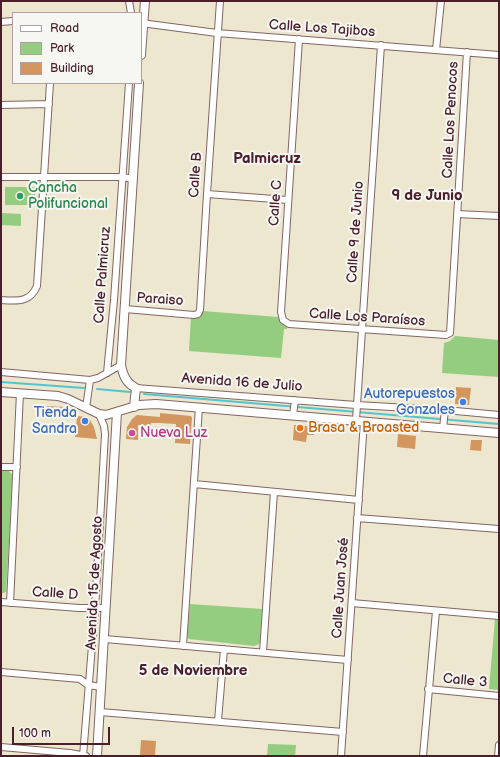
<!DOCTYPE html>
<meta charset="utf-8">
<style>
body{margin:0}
#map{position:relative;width:500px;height:757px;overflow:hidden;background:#ece7ce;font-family:"Balsamiq Sans",sans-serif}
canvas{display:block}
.frame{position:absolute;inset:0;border:2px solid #4a1f2b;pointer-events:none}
.legend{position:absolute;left:12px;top:12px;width:130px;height:72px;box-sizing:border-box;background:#f6f6f2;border:1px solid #b1a0a2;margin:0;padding:5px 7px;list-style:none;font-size:12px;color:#4a1f2b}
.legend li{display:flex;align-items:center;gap:8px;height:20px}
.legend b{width:20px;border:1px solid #b1a0a2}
.scale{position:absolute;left:12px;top:727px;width:98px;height:18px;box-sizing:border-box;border:2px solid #4a1f2b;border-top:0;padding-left:5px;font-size:12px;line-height:14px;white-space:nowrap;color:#4a1f2b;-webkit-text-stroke:3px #f6f6f2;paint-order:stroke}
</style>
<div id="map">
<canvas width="500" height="757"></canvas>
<div class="frame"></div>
<ul class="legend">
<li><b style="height:5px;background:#fff"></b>Road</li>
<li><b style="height:11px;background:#94cd80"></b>Park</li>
<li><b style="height:11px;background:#d3965e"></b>Building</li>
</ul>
<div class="scale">100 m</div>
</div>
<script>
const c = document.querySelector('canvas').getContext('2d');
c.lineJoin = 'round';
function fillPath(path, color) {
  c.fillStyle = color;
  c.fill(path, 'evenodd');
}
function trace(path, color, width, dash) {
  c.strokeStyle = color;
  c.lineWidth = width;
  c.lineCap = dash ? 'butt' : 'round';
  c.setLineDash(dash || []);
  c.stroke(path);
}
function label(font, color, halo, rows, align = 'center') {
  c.font = font + ' "Balsamiq Sans",sans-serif';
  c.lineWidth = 4;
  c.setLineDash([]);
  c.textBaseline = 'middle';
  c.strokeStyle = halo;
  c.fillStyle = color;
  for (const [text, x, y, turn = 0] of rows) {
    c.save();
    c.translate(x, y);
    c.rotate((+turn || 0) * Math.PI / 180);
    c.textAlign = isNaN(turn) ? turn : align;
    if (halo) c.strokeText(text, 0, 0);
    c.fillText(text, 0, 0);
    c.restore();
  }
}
fillPath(new Path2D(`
 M5,187H35V205H5Z
 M1,213L21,214V226L1,225Z
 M203,311L278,317L280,321L287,325V329H284L281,358L189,351L191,317Z
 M455,336L499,340V377L442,373L444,343L450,341Z
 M1,470H8L13,475L6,592L1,594Z
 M190,604L262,609L260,642L259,644L254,646L189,639L187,637Z
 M495,619H499V690L489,689Z
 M268,744L296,745L295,756H267Z`), '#94cd80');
trace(new Path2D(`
 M1,382L84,388
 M97,389L130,392
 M144,394L499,424`), '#56c3ce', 2);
fillPath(new Path2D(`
 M456,387L471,388L469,405L455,404Z
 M47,406L64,407L63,416L46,414Z
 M160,413L191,416L192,418L190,444L175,443L176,424L160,423H151V426L138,425V440L126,439L127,427L132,419L137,415L160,417Z
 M77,416L86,417L90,420L94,427L97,439L75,437Z
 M294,425L315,427L314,435H307L306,442L293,440Z
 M398,434L416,436L415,449L397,447Z
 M471,440H482L481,451L470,450Z
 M141,740L156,741L155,756H140Z`), '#d3965e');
const minor = new Path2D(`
 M129,1L131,13
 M1,22L13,21
 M141,23L217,33L499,55
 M299,39L281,312L283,320L289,324L446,335L450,333L467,52
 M436,50L441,1
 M1,105L49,104
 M1,177H123L133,179
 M207,194L288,200
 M457,214L499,216
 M1,300C17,301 30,303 37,286L50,83
 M125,309L194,315L198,314L200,310L207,194L220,1
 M1,372L90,380L98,378L121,365
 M107,373L114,300L129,83
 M136,388L356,405L445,410L499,415
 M86,408L90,380
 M293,415L295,400
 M356,420L381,45
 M443,428L445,410
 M1,467H17
 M194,484L359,500
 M357,518L499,529
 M1,602L79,608H106
 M10,603L20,393
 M352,603L499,616
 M105,639L348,660
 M183,646L199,407
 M263,652L274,492
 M1,672L80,679L88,685L102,687
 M428,689L499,696
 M100,712L343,732
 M218,721L224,649
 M1,747L70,753L86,756
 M83,756L95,609L105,434L104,426L99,414
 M341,756L364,421
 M423,756L436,611
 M498,756L499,745`);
const tertiary = new Path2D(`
 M141,55L145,1
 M1,392L58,396L68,399L99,414L106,415L139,405L156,404L499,433
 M134,407L136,388C126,383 123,375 121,365L139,83
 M97,756L117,412`);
trace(minor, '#836564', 8);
trace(tertiary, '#836564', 10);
trace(minor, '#fff', 6);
trace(tertiary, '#fff', 8);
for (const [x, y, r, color] of [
 [20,196,4,"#2e9e5b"],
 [463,402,4,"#3f7fe0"],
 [85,421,4,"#3f7fe0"],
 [300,428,4,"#e8710a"],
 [132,433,4,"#d1479c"]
]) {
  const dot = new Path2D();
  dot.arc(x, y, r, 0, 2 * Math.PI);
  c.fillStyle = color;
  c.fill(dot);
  trace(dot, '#f6f6f2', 1.5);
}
label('14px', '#4a1f2b', '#f6f6f2', [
 ["Calle Los Tajibos",322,29,4],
 ["Calle Los Penocos",451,120,-87],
 ["Calle B",196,175,-86],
 ["Calle C",276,203,-86],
 ["Calle 9 de Junio",356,232,-86],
 ["Calle Palmicruz",103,275,-86],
 ["Paraiso",160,300,4],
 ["Calle Los Paraísos",367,318,4],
 ["Avenida 16 de Julio",242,383,4],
 ["Avenida 15 de Agosto",95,583,-87],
 ["Calle Juan José",341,588,-86],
 ["Calle D",55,594,4],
 ["Calle 3",465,681,5]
]);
label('14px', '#27864d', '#f6f6f2', [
 ["Cancha",28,188],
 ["Polifuncional",28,204]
], 'left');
label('14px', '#366cbe', '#f6f6f2', [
 ["Autorepuestos",455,394],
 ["Gonzales",455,410],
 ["Tienda",77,413],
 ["Sandra",77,429]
], 'right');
label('14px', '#c56008', '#f6f6f2', [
 ["Brasa & Broasted",308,428]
], 'left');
label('14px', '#b23c85', '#f6f6f2', [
 ["Nueva Luz",140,433]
], 'left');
label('bold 15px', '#4a1f2b', '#f6f6f2', [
 ["Palmicruz",267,159],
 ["9 de Junio",427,196],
 ["5 de Noviembre",193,671]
]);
</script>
